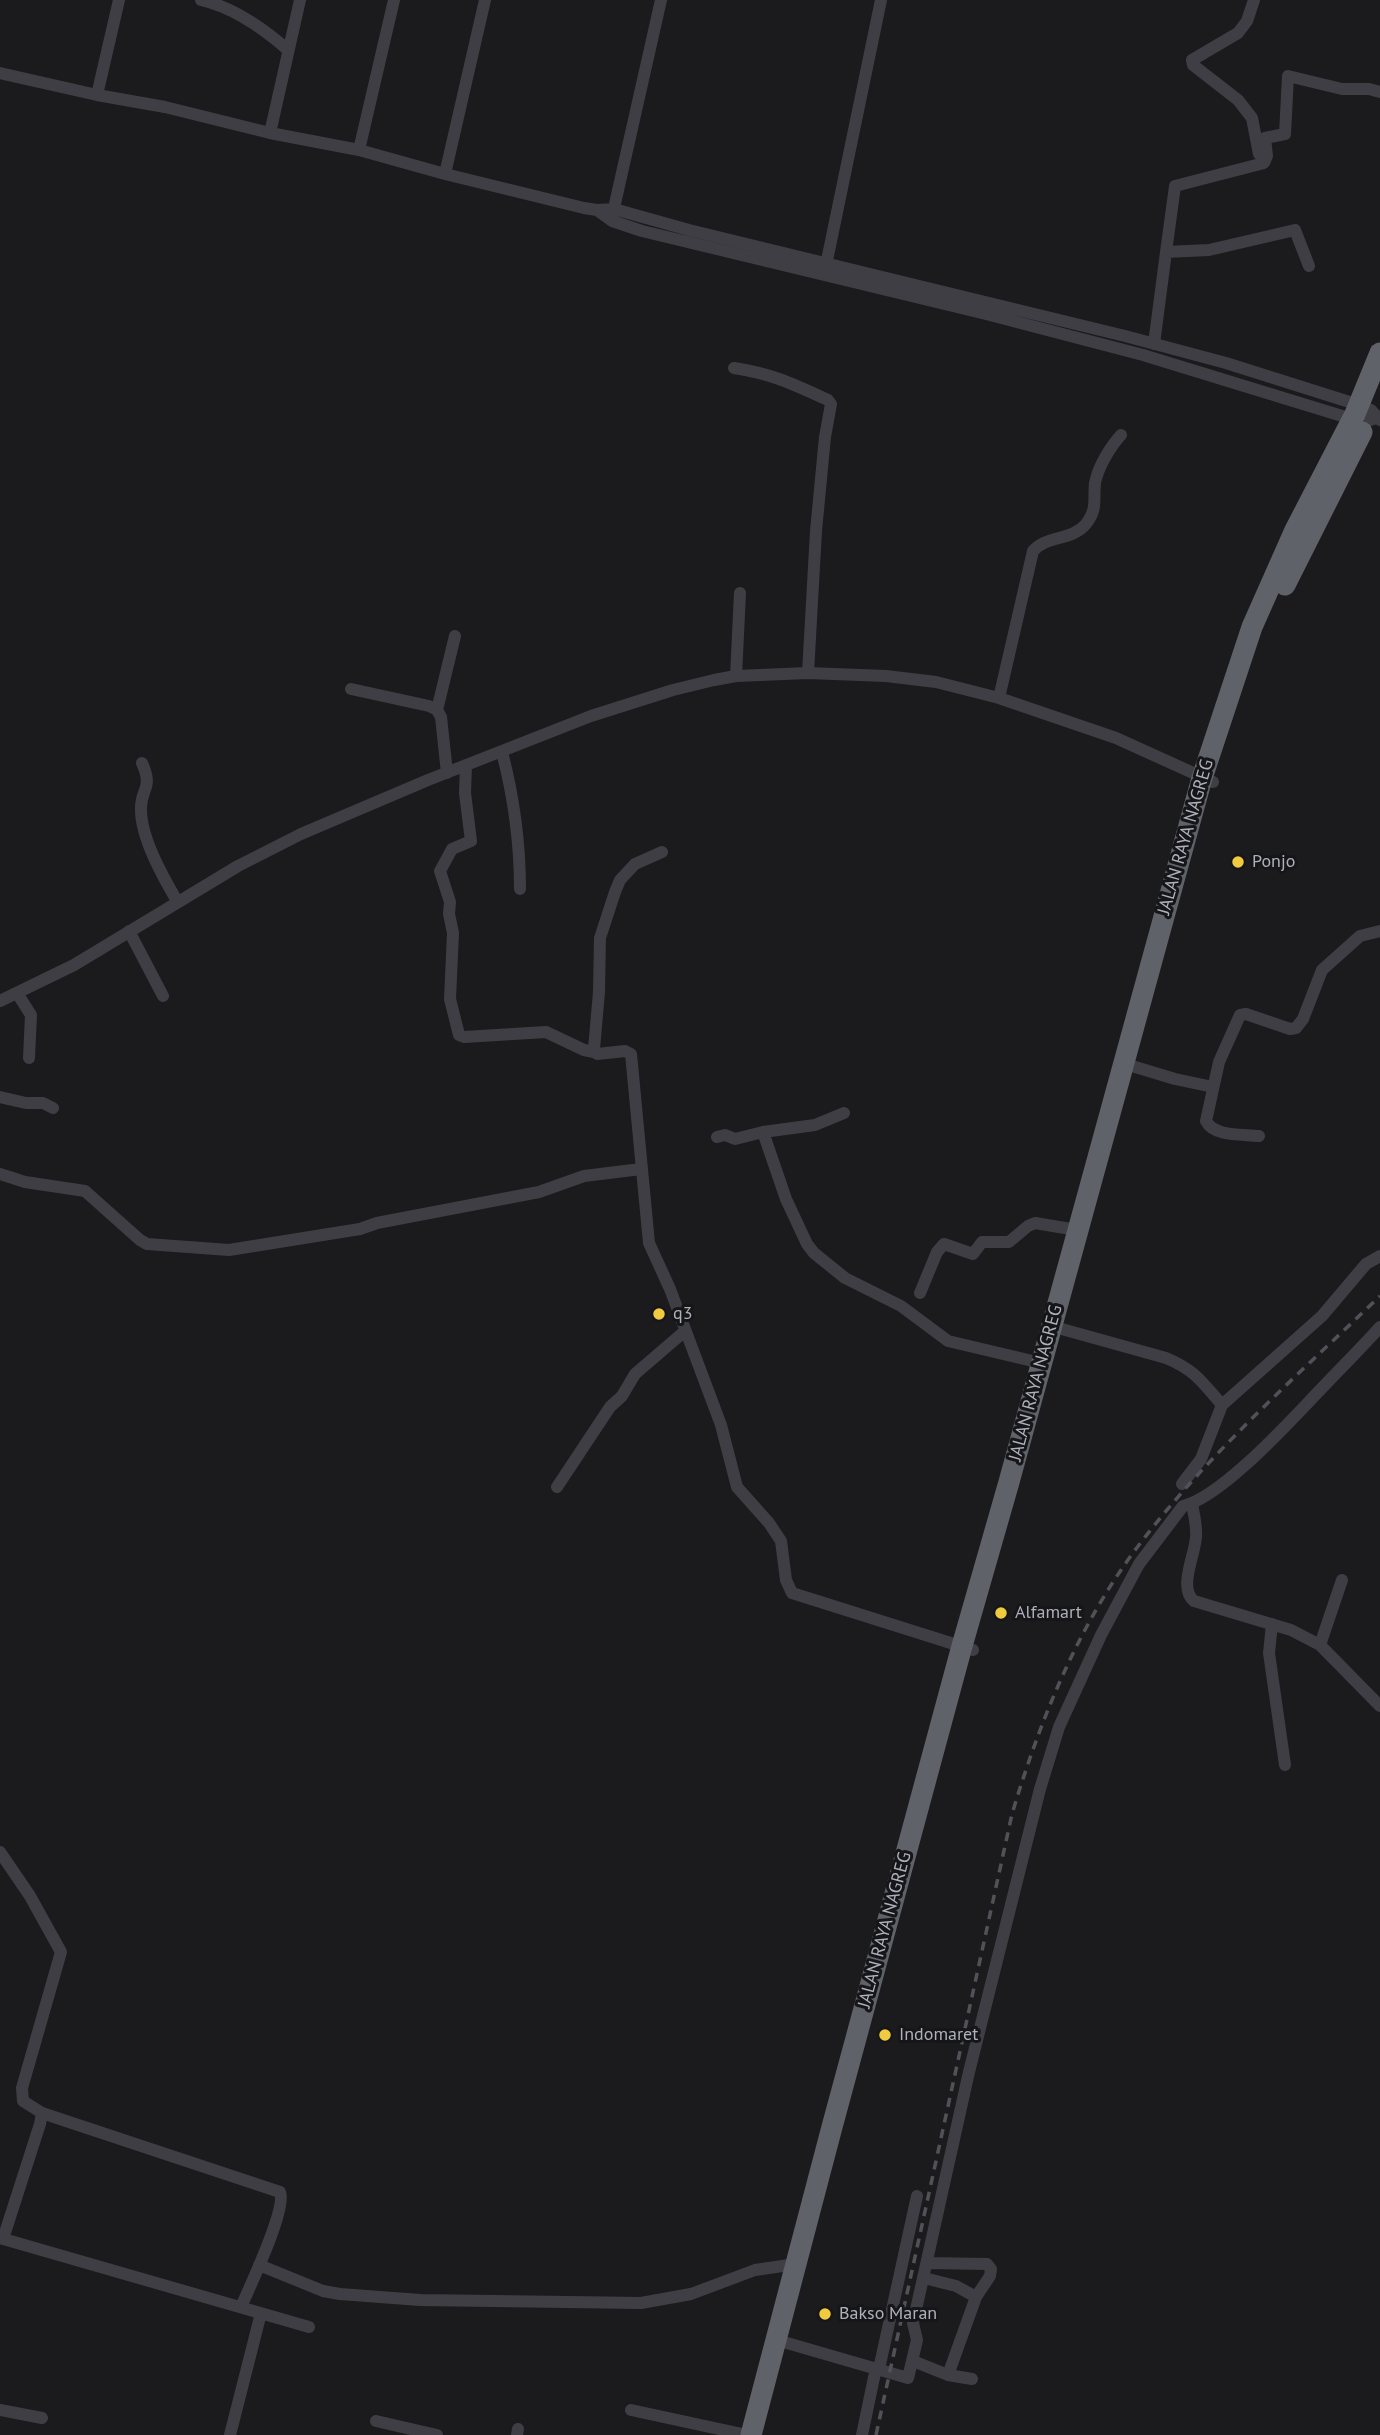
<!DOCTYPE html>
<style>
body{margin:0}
canvas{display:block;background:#1b1b1d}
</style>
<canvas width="1380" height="2435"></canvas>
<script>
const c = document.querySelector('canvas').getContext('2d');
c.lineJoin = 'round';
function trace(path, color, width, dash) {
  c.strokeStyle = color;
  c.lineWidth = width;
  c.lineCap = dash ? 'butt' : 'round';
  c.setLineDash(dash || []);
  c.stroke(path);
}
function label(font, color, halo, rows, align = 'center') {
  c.font = font + ' "PT Sans",sans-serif';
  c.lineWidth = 6;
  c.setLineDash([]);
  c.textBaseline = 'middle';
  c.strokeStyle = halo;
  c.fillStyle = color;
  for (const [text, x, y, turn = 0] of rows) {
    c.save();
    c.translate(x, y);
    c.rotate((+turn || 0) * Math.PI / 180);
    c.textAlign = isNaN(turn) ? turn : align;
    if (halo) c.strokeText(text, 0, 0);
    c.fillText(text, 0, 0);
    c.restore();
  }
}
trace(new Path2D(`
 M119,0L97,95L165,107L270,133L359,150L445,174L584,208L597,210L614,209L689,230L1125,336L1226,363L1359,405L1371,410L1380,420
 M201,0C232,7 264,29 288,50
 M1254,0L1247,21L1238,33L1192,60L1193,65L1238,100L1252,118L1259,154
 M0,73L97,95
 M270,133L300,0
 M359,150L394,0
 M445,174L485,0
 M597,210L612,221L642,231L986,314L1143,355L1352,419L1367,421L1376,418
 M612,217L661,0
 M1166,252L1175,186L1264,163L1267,156L1265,138L1285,134L1288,76L1342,89H1369L1380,92
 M825,270L881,0
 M1154,344L1166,252L1209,250L1295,230L1309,266
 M734,368C773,374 793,384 828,400L831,404L825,437L816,531L808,673
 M736,676L740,593
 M351,689L429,706L437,710L441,717L447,773
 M999,698L1033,551C1047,535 1072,541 1086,524C1098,508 1093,501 1095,483C1098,467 1110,447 1121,435
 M437,710L455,636
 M502,752C514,798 520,842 520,889
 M142,763C154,790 140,788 141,810C141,838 163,877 177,901
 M466,765L465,793L471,841L452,849L440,871L450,902L449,914L453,933L450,999L459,1035L464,1037L546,1032L584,1050L594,1052
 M662,852L635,864L620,880L615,892L600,938L599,992L594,1049L597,1054L625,1051L631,1054L649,1243L670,1289L721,1425L737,1487L769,1523L781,1541L786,1580L792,1593L973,1650
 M129,931L163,996
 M17,993L31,1015L29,1058
 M0,1001L74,965L238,866L301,834L428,780L591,716L673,690L714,680L736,676L808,673L886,676L936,682L999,698L1116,738L1213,782
 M1132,1066L1175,1079L1213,1087
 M0,1097L26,1103H43L53,1108
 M763,1132L815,1125L844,1113
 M1259,1136C1243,1134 1214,1137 1206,1121L1219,1062L1240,1015L1246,1014L1290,1029L1296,1028L1303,1019L1322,970L1360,936L1380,931
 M717,1137L725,1135L735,1139L763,1132L786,1199L807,1244L814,1253L845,1278L901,1306L948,1341L1041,1363
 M0,1174L25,1182L85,1191L140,1240L147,1244L229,1250L360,1229L377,1223L539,1192L584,1176L641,1169
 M920,1293L937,1252L944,1244L973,1254L982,1242H1009L1028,1226L1035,1223L1077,1230
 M1051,1326L1166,1358C1195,1370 1202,1382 1222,1405
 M1182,1484L1201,1459L1222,1405L1322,1316L1366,1264L1380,1256
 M557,1487L610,1407L622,1396L635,1374L685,1331
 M1192,1504C1194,1515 1197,1526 1196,1537C1195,1555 1178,1588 1194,1601L1291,1630L1320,1645L1380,1706
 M1272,1624L1269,1653L1285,1765
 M1320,1645L1342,1580
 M0,1852L30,1896L61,1952L22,2088L23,2101L42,2113L40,2124L3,2239
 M42,2113L280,2192C287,2209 250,2286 241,2307
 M0,2238L309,2327
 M928,2263L987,2264L991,2269L990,2276L976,2297
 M259,2265L323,2291L340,2294L420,2300L641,2303L691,2294L755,2270L796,2264
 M924,2278L956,2286L976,2297L948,2375
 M787,2343L908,2378L917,2340L913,2323L969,2072L1040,1789L1059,1727L1101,1635L1139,1564L1183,1506C1222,1497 1292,1419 1321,1389C1341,1368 1361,1348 1380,1327
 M913,2361L948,2375L972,2379
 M879,2369L917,2196
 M0,2410L42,2418
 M631,2410L747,2435
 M376,2421L437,2435
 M230,2435L261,2313
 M517,2435L518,2429
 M862,2435L876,2368`), '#3e3e44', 12);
trace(new Path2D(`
 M1285,585L1362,432
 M751,2435L832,2127L962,1646L1009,1482L1202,778L1252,627L1295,530L1355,414L1380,353`), '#60626a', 21);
trace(new Path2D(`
 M876,2435L1012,1814C1041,1717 1080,1621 1142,1541C1212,1450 1298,1375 1380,1296`), '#515259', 3.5, [9, 7]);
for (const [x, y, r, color] of [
 [1238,862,7,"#f0cb40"],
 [659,1314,7,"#f0cb40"],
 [1001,1613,7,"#f0cb40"],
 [885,2035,7,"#f0cb40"],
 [825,2314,7,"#f0cb40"]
]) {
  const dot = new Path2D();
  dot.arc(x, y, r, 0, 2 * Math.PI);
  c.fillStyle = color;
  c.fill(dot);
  trace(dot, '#161618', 2.5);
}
label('18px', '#aeb0bc', '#161618', [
 ["JALAN RAYA NAGREG",1186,837,-74],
 ["JALAN RAYA NAGREG",1036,1383,-75],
 ["JALAN RAYA NAGREG",885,1930,-75]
]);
label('18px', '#aeb0bc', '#161618', [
 ["Ponjo",1252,862],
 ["q3",673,1314],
 ["Alfamart",1015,1613],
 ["Indomaret",899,2035],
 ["Bakso Maran",839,2314]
], 'left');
</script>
